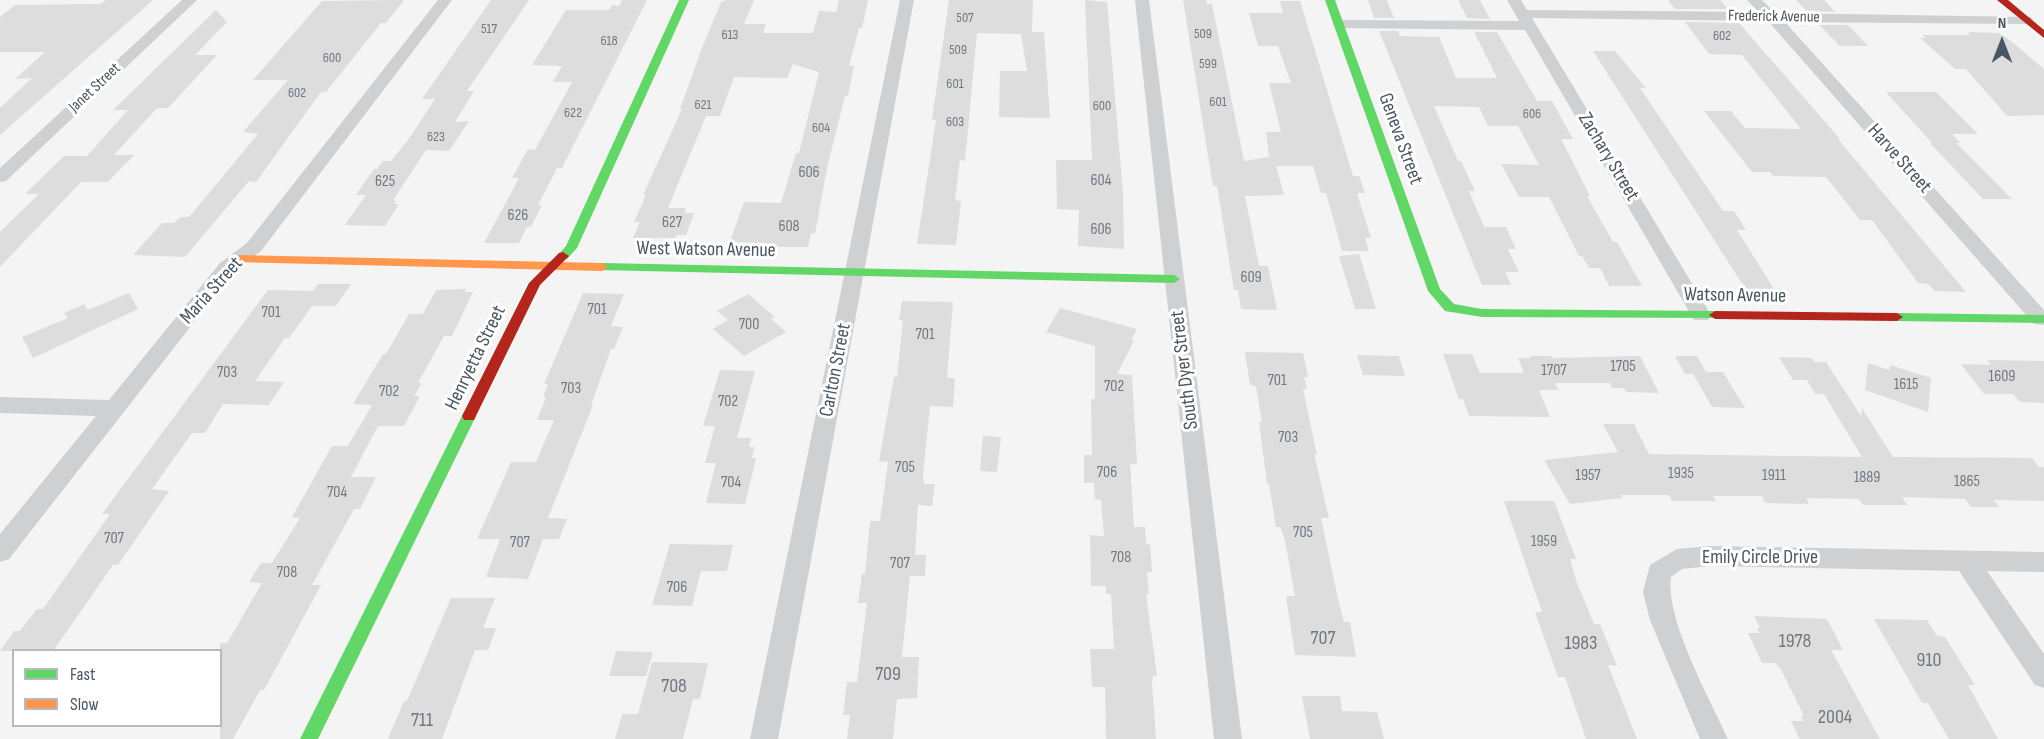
<!DOCTYPE html>
<style>
body{margin:0}
#map{position:relative;width:2044px;height:739px;overflow:hidden;background:#f4f4f4;font-family:"Sofia Sans Condensed",sans-serif}
canvas{display:block}
.legend{position:absolute;left:12px;top:649px;width:210px;height:78px;box-sizing:border-box;background:#fff;border:2px solid #b7bbc0;margin:0;padding:8px 10px;list-style:none;font-size:18px;color:#4a5661}
.legend li{display:flex;align-items:center;gap:12px;height:30px}
.legend b{width:30px;border:2px solid #b7bbc0}
.north{position:absolute;left:1972px;top:12px;width:60px;height:60px;-webkit-text-stroke:4px #fff;paint-order:stroke;rotate:0deg;font-size:16px;font-weight:700;line-height:24px;text-align:center;color:#4a5661}
.north::after{content:'';display:block;margin:auto;width:21px;height:27px;background:#4a5661;clip-path:polygon(50% 0,100% 100%,50% 72%,0 100%)}
</style>
<div id="map">
<canvas width="2044" height="739"></canvas>
<ul class="legend">
<li><b style="height:8px;background:#63d668"></b>Fast</li>
<li><b style="height:8px;background:#ff974d"></b>Slow</li>
</ul>
<div class="north">N</div>
</div>
<script>
const c = document.querySelector('canvas').getContext('2d');
c.lineJoin = 'round';
function fillPath(path, color) {
  c.fillStyle = color;
  c.fill(path, 'evenodd');
}
function label(font, color, halo, rows, align = 'center') {
  c.font = font + ' "Sofia Sans Condensed",sans-serif';
  c.lineWidth = 6;
  c.setLineDash([]);
  c.textBaseline = 'middle';
  c.strokeStyle = halo;
  c.fillStyle = color;
  for (const [text, x, y, turn = 0] of rows) {
    c.save();
    c.translate(x, y);
    c.rotate((+turn || 0) * Math.PI / 180);
    c.textAlign = isNaN(turn) ? turn : align;
    if (halo) c.strokeText(text, 0, 0);
    c.fillText(text, 0, 0);
    c.restore();
  }
}
fillPath(new Path2D(`
 M106,0H153L0,135V108L32,78L15,79L45,52H0V17L15,5L101,4Z
 M404,0L386,23H381L326,92H321L256,182L249,181L185,257L133,255L162,223H174L180,217H189L258,134L243,132L288,80H253L322,1Z
 M491,0H529L467,91H474L455,122L469,121L449,151L426,150L393,200L396,201L394,204H399L385,226L345,225L366,195H356L374,169H377L383,161H391L408,140L435,99H422Z
 M622,0H647L562,168H557L538,205H542L531,227H527L519,243H484L519,178H512L528,149L535,150L572,82H553L562,66L532,65L566,10H609L612,5L619,6Z
 M726,0H754L744,24H766L763,33H813L819,11L836,12L839,0H868L862,28H859L849,66H854L848,96H845L827,168L815,234L811,233L808,247H764L765,243L730,242L744,202L781,203L796,153H799L819,72L793,64L787,78L734,77L720,116H706L668,208H686L684,213H694L686,235H677L676,238H633L640,222H634L646,195H643L682,109H680L700,53L721,2Z
 M949,0H1033L1032,32H1044L1050,118L999,117L1000,71H1027L1021,34L977,33L965,161L960,160L955,200L961,201L956,245L917,244L936,120H932Z
 M1085,0L1107,2L1123,193L1124,249L1078,246L1079,210L1057,209L1056,160H1092Z
 M1183,0H1206L1207,4H1212L1244,161L1269,157L1266,132H1281L1269,83H1291L1278,46H1258L1249,13H1283L1280,1H1300L1353,176H1359L1365,193H1357L1371,238H1365L1369,251H1342L1326,193H1321L1313,166H1276L1284,195L1245,196L1259,266H1268L1277,310L1241,309L1238,290H1234L1217,186H1213Z
 M1368,0H1387L1394,18H1374Z
 M1458,0H1480L1490,19L1467,18Z
 M1668,0H1720L1728,9H1675Z
 M1796,0H1824L1835,12L1807,11Z
 M216,10L227,22L195,55H217L168,108H157L114,155H134L108,182H81L0,267V232L39,194H25L64,156H87L128,110H113Z
 M1685,22L1739,23L1840,139H1838L1966,292L1935,291L1928,284L1918,283L1872,220H1860L1826,177L1773,176L1770,172H1752L1704,111H1731L1745,128L1801,129L1742,55L1709,54Z
 M1819,25H1848L1868,46H1840Z
 M1379,31H1398L1400,36L1439,37L1456,78H1497L1474,32H1497L1537,101H1552L1573,139H1561L1590,196H1587L1613,242H1617L1642,286H1609L1600,268H1589L1582,256H1579L1549,197H1519L1501,164L1539,165L1518,126H1488L1479,107L1434,106L1458,161H1461L1475,191H1469L1484,227H1506L1516,249H1508L1519,272H1505L1511,285H1482Z
 M1968,32L1998,33L2006,37L2044,69V115L2007,116L1966,69H1955L1920,38H1926L1922,35H1970Z
 M1593,51H1615L1646,88H1640L1723,211H1734L1746,230H1737L1774,289H1747L1741,282Z
 M1886,92H1936L1978,134H1952L1961,143H1932Z
 M1930,143H1956L2012,199H1983Z
 M1359,254L1373,299L1376,309H1355L1339,256Z
 M318,284H351L336,306H312L289,338H285L255,381L284,382L269,405L223,404L205,433H192L152,489L169,491L118,565H113L53,651H0L14,631H20L37,609H43L110,514H102L268,290L313,291Z
 M466,289L465,292H473L452,336H444L418,383H422L414,396H420L404,426H378L351,477H376L360,509H354L312,585H321L264,690H260L233,739H220V643H227L262,583L249,582L261,563H272L300,518L292,517L332,446H348L372,405L353,404L383,354H386L409,314H423L436,290Z
 M129,293L138,309L33,358L22,337L68,318L64,313L84,304L88,310Z
 M583,293L624,294L611,326L623,327L614,349H611L591,405H593L548,518L567,519L559,539H543L528,579L486,577L500,539H477L511,462H536L554,420H537L546,397H543L548,384H544Z
 M748,294L775,317L771,319L786,332L744,356L713,329L728,320L717,311Z
 M902,301L953,302L947,378H955L953,407L930,406L923,475L924,484H935L932,506L918,505L915,555H926L925,576H910L902,657H919L917,698L897,699L893,739H847L850,715H843L847,682H857L867,603H858L862,574H865L870,521H880L888,462L879,461L894,377H897L903,320H899Z
 M1060,308L1137,329L1131,340L1134,341L1117,374L1132,375L1137,464H1130L1134,527H1145L1146,544H1150L1152,572H1147L1149,594H1146L1157,676H1153L1152,683L1156,739H1106L1105,687H1092L1090,649H1114L1111,594H1106V586H1091L1090,535L1104,536L1101,500L1095,499L1094,483H1084V455H1092L1091,399H1095V346L1046,332Z
 M1245,352L1303,353L1308,377H1304L1307,389H1303L1317,455L1314,454L1329,518H1321L1338,599L1344,622H1350L1356,657L1295,655L1286,596H1295L1285,540L1280,527H1276L1269,484H1267L1259,422H1262L1256,386L1250,385Z
 M1443,354H1472L1480,373H1524L1518,358H1531L1530,356H1551L1552,358L1640,356L1659,393L1626,392L1624,388H1612L1610,383H1555L1558,390H1539L1550,417L1469,416L1463,399H1459Z
 M1357,355L1399,356L1405,376L1363,375Z
 M1675,356H1697L1706,372H1723L1745,408L1712,407L1693,374H1685Z
 M1779,357L1812,358L1814,362H1826L1861,416L1862,408L1893,457L2032,458L2039,467H2044V501L1994,500L1999,507H1971L1965,499L1902,497L1907,505H1863L1859,499L1806,498L1809,504L1765,503L1762,496H1713L1716,501H1672L1669,495H1621L1623,498L1570,504L1544,460L1618,452L1603,424H1634L1649,454L1862,457L1824,394H1815L1807,380H1793Z
 M1987,360L2044,361V403L2020,402L2013,394H1984L1961,364L1991,365Z
 M1868,363L1889,370L1890,365L1931,378L1928,412L1865,390Z
 M720,370L755,371L737,438H751L749,447H754L752,458H756L745,504L706,503L716,463H705L715,426H703Z
 M983,436L1001,437L997,472L980,471Z
 M1504,501H1554L1576,559H1570L1577,583L1594,624H1600L1617,666L1608,665L1637,739H1586L1565,677H1558L1535,612H1542Z
 M670,544L733,545L727,571H701L692,606L652,605Z
 M451,598H495L483,628H496L488,650H475L442,739H388L404,701H407Z
 M1754,616L1827,619L1843,650H1831L1880,739H1800L1791,721H1803L1801,715L1804,716L1780,668L1775,663H1762L1748,633H1759L1757,628H1760Z
 M1874,619L1927,620L1937,636L1945,637L1975,685H1968L1998,739H1949L1928,703H1922Z
 M616,651L653,652L646,676H609Z
 M652,662L708,663L700,699H693L683,739H615L622,714H638Z
 M1302,696H1340L1342,711L1377,712L1384,739H1310Z`), '#ddddde');
fillPath(new Path2D(`
 M182,0H197L6,181L0,182V168Z
 M438,0H452L261,251L234,271L9,559L0,562V534L96,416L0,413V397L109,400L220,263L247,243Z
 M900,0H914L778,739H750Z
 M1135,0H1149L1242,739H1214Z
 M1507,0H1521L1527,10L1759,12L1747,0H1762L1775,13L2031,17L2033,20L2026,24L1785,22L2044,310V325L2034,324L1768,21L1532,18L1711,315L1708,320H1694L1525,30L1339,28L1332,24L1339,20L1519,21Z
 M1710,546L2044,552V572L1987,571L2044,654V688L2035,685L1959,571L1710,566L1682,569L1671,577C1665,619 1710,699 1728,739H1700L1650,620L1643,592L1650,565L1677,549Z`), '#ced0d2');
fillPath(new Path2D(`
 M679,0H689L577,248L567,259H559L557,256L566,246Z
 M1325,0H1335L1440,289L1454,304L1482,309L1715,311L1720,312L1721,315L1720,318L1482,317L1445,311L1428,291Z
 M602,263L1174,275L1180,279L1174,283L598,270L596,267Z
 M1897,313L2044,315V323L1897,321L1891,317Z
 M469,411L474,412L476,416L318,739H300L462,416L464,412Z`), '#63d668');
fillPath(new Path2D(`
 M237,255L602,263L608,267L602,271L233,262L231,259Z`), '#ff974d');
fillPath(new Path2D(`
 M1997,0H2008L2044,30V38Z
 M563,252L569,256L540,285L474,420H464L462,416L529,283L559,253Z
 M1715,311L1897,313L1903,317L1897,321L1715,319L1709,315Z`), '#b3261e');
label('14px', '#707881', null, [
 ["507",965,18],
 ["517",489,29],
 ["509",1203,34],
 ["613",730,35],
 ["602",1722,36],
 ["618",609,41],
 ["509",958,50],
 ["600",332,58],
 ["599",1208,64],
 ["601",955,84],
 ["602",297,93],
 ["601",1218,102],
 ["621",703,105],
 ["600",1102,106],
 ["622",573,113],
 ["606",1532,114],
 ["603",955,122],
 ["604",821,128],
 ["623",436,137]
]);
label('16px', '#4a5661', '#fff', [
 ["Frederick Avenue",1774,17,1],
 ["Janet Street",95,88,-43]
]);
label('16px', '#707881', null, [
 ["606",809,173],
 ["604",1101,181],
 ["625",385,182],
 ["626",518,216],
 ["627",672,223],
 ["608",789,227],
 ["606",1101,230],
 ["609",1251,278],
 ["701",597,310],
 ["701",271,313],
 ["700",749,325],
 ["701",925,335],
 ["1705",1623,367],
 ["1707",1554,371],
 ["703",227,373],
 ["1609",2002,377],
 ["701",1277,381],
 ["1615",1906,385],
 ["702",1114,387],
 ["703",571,389],
 ["702",389,392],
 ["702",728,402],
 ["703",1288,438],
 ["705",905,468],
 ["706",1107,473],
 ["1935",1681,474],
 ["1957",1588,476],
 ["1911",1774,476],
 ["1889",1867,478],
 ["1865",1967,482],
 ["704",731,483],
 ["704",337,493],
 ["705",1303,533],
 ["707",114,539],
 ["1959",1544,542],
 ["707",520,543],
 ["708",1121,558],
 ["707",900,564],
 ["708",287,573],
 ["706",677,588]
]);
label('20px', '#4a5661', '#fff', [
 ["Geneva Street",1400,139,70],
 ["Zachary Street",1608,157,59],
 ["Harve Street",1899,159,48],
 ["West Watson Avenue",706,250,1],
 ["Maria Street",212,291,-48],
 ["Watson Avenue",1735,296,1],
 ["Henryetta Street",476,358,-64],
 ["Carlton Street",836,370,-79],
 ["South Dyer Street",1185,370,-97],
 ["Emily Circle Drive",1760,558]
]);
label('20px', '#707881', null, [
 ["707",1323,639],
 ["1978",1795,642],
 ["1983",1581,644],
 ["910",1929,661],
 ["709",888,675],
 ["708",674,687],
 ["2004",1835,718],
 ["711",422,721]
]);
</script>
